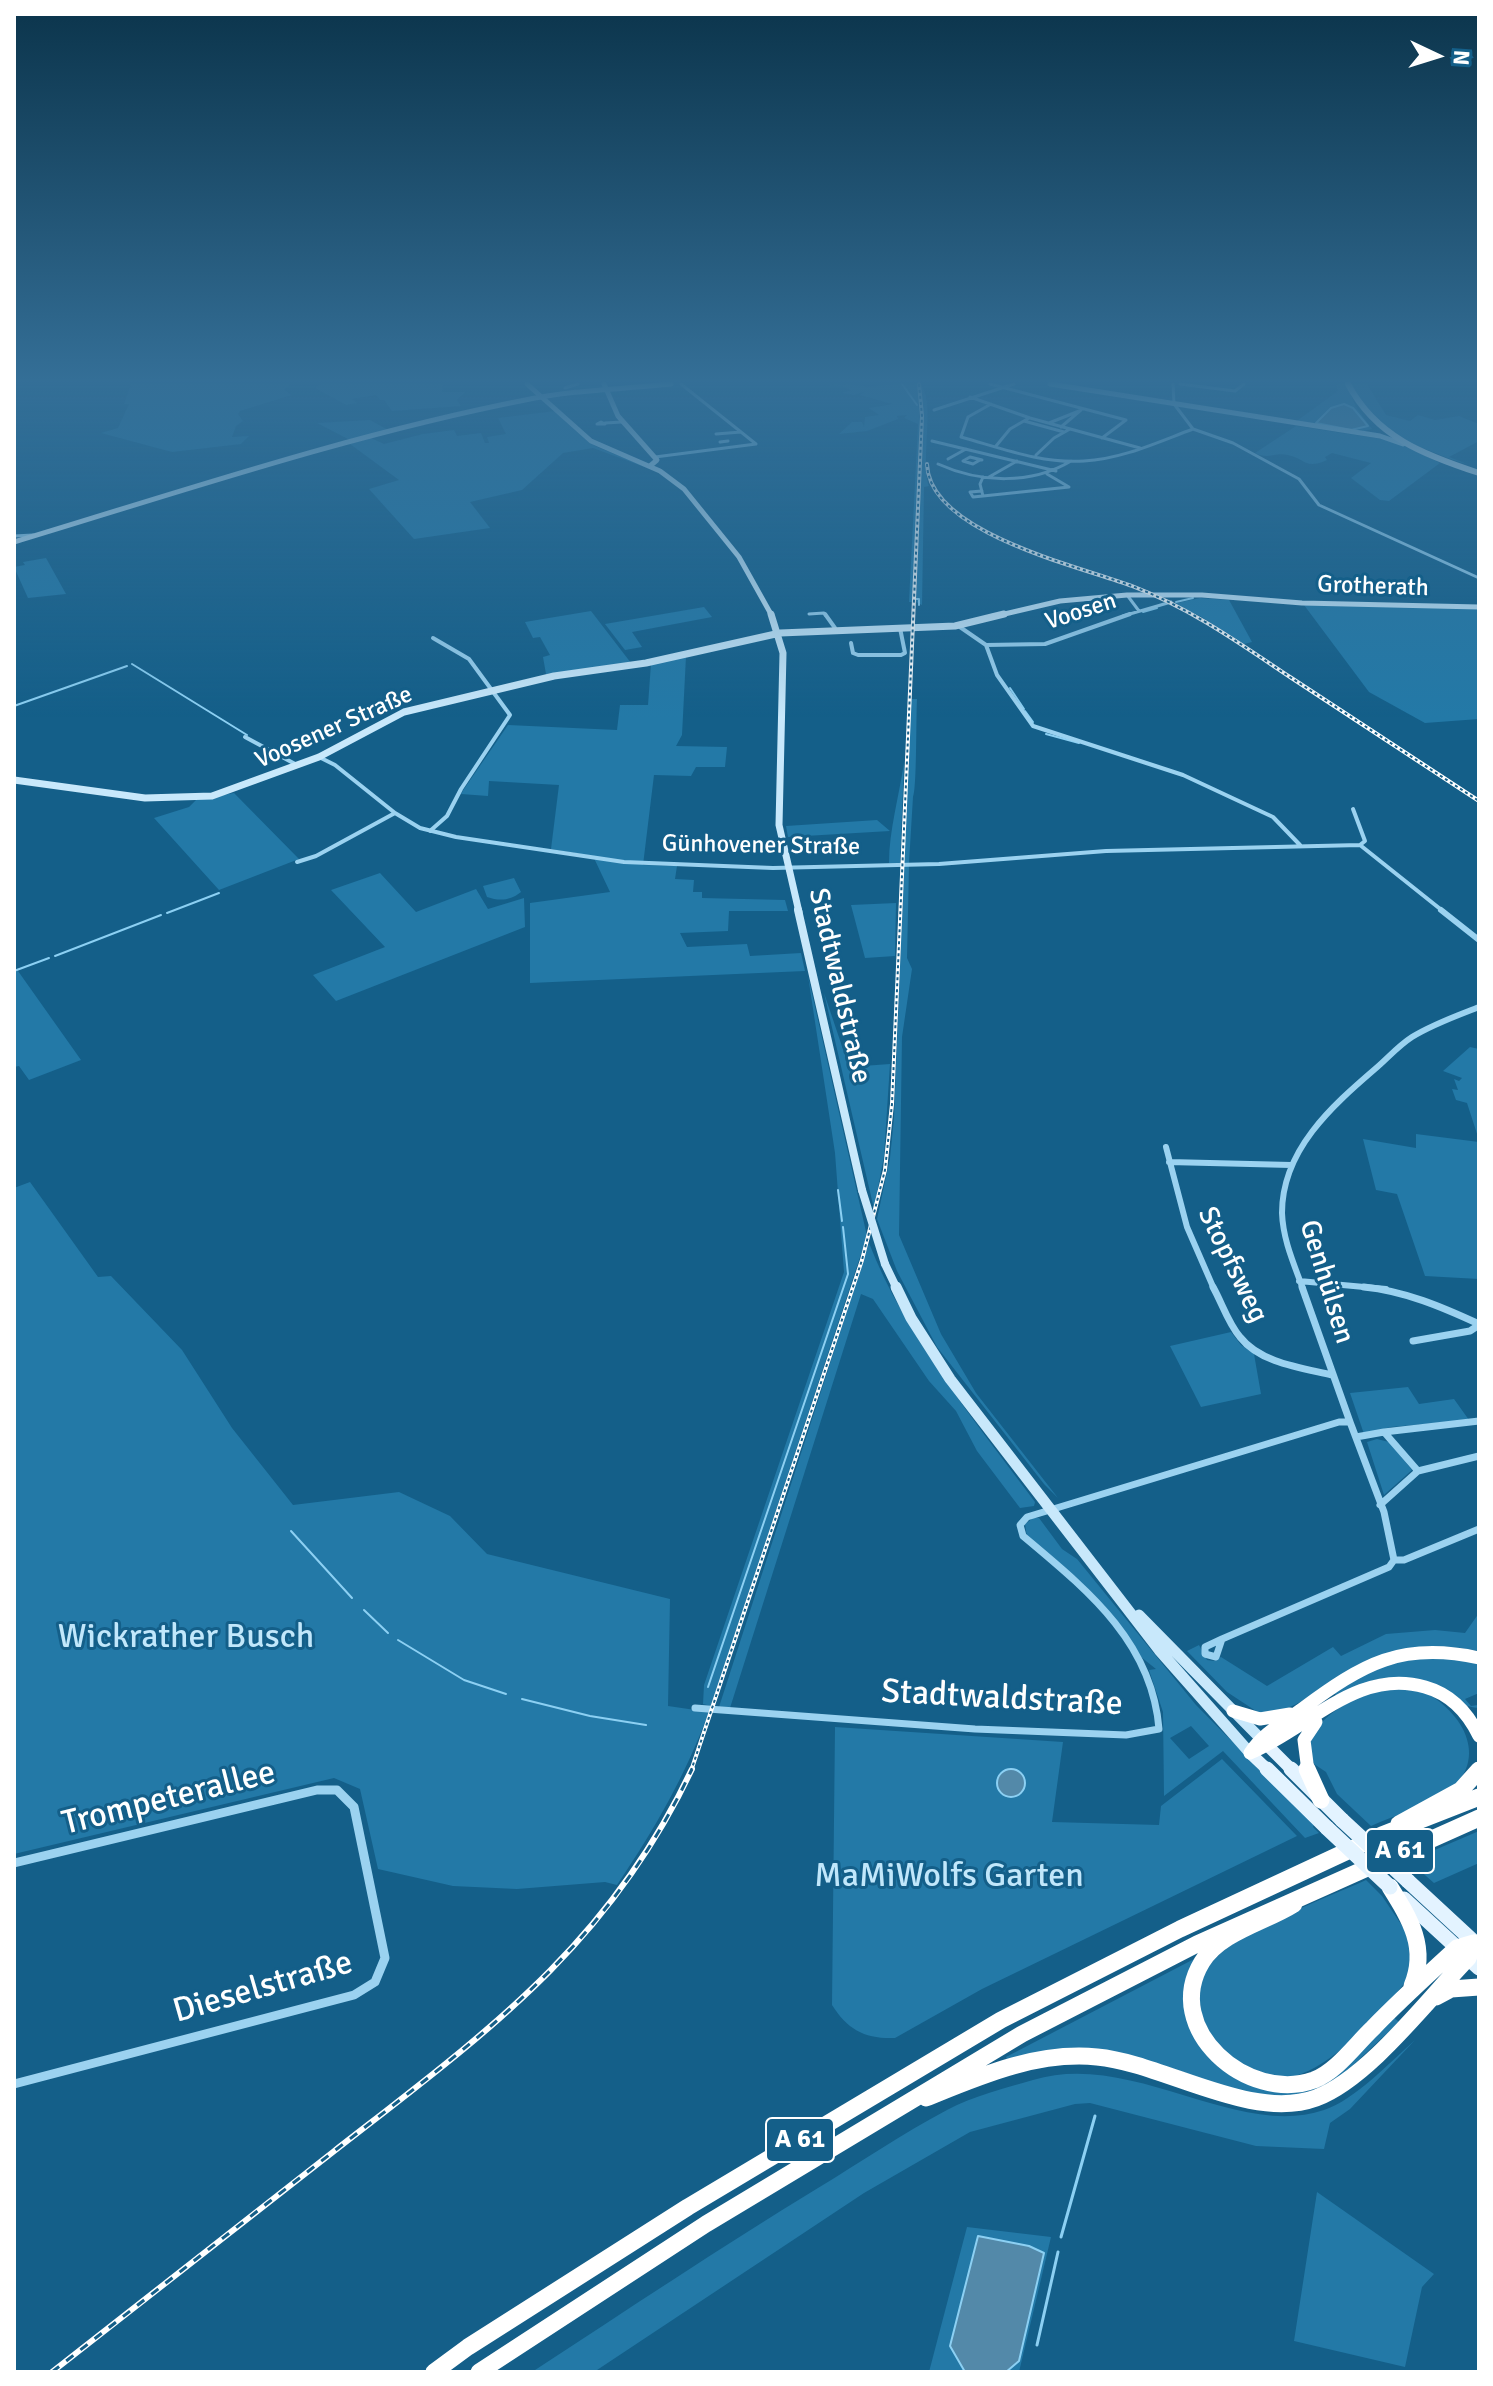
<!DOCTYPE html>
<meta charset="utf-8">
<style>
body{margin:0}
#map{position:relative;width:1493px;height:2386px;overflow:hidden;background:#145f89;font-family:Signika,sans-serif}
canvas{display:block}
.frame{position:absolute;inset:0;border:16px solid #fff;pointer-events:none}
.north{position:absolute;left:1397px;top:16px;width:80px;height:80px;-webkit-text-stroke:6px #145f89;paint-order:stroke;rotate:94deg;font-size:22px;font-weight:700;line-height:32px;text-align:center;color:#fff}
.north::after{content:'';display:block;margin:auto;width:28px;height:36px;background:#fff;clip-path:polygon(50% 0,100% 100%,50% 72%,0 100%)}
</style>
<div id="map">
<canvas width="1493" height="2386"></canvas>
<div class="frame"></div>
<div class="north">N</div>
</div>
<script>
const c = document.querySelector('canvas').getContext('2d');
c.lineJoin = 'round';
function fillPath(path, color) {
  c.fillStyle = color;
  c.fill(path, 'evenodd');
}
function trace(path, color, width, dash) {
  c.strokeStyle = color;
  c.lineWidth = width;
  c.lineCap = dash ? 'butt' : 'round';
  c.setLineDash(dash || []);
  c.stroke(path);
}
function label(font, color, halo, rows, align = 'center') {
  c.font = font + ' Signika,sans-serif';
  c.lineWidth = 6;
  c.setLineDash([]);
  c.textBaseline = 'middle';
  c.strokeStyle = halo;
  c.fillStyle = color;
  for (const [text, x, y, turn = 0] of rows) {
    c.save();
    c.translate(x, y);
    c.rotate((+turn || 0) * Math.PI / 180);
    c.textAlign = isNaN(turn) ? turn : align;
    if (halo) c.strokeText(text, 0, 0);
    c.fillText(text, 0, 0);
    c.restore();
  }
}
fillPath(new Path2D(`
 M131,384H290L284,390L292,395L240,411L238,414L243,421L236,426L232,437L249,436L241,444L172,452L101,433L118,428L129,404H124Z
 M322,384H443L442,392H465L457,400L461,406L392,411L384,400H380L376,395L352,399L357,403L346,405L315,388Z
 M847,384C869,389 893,384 917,384L920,422L912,602H909L918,424L904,418L907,415L897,416L898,419L867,431L839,434L852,422H862L864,427L865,417L879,415L869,408L892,404L860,395L866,391L854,395L842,393L851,390L842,386L829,385Z
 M920,384C936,398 920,462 929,486L924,487L922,605L916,602L923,424Z
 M1336,384H1346L1356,407L1372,429L1364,431L1294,423L1338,391Z
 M1351,384H1367L1386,415L1410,421L1418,415L1435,420L1459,416L1479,424V441L1449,457L1467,464C1443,458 1386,434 1370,417C1362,409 1357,394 1351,384Z
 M556,411L595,446L658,472L593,448L563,453L522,490L470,502L490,528L414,539L369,489L399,480L350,444L371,438L384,444L423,434L454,430L457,436L481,433L485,443H489L487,437L506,434L498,418Z
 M370,420L390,431L352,441L317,423Z
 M1296,426L1395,441L1440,463L1389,501L1380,500L1351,478L1371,463L1332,453L1325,457L1327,460C1305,470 1306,459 1288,455C1275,452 1268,460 1255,453Z
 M46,558L66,594L28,598L14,567L25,565L23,562Z
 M1200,598L1229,600L1252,642L1244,644L1200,616L1173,604Z
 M1304,605L1479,608V719L1425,723L1369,692Z
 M704,607L712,617L632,632L642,647L625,650L605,624Z
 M591,611L631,663L546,674L543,657L550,655L540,637L533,638L525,622Z
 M686,656L682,735L676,746L727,747L725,767H696L691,776L654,775L643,865L677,866L675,879L694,880L693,892H702V898L785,900L788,911H729L728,931L680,933L687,947L747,944L750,956L801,953L805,971L530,983V903L610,892L593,856L551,849L559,785L489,781L488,796L461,794L464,789L508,725L617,730L620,705H648L651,664Z
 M911,699H917C916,715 917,789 913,797L909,863H904Z
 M904,763L900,863H889C889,831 899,796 904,763Z
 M234,793L299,859L219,890L154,818L189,807L196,800Z
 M877,820L890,831L788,837L786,826Z
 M904,866H909L907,958L912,969L902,1037L899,1235L941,1334L976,1393L1058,1498L1044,1484L937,1347L897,1271L877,1219L890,1158L894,1118Z
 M380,873L416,912L476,889L488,909L524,898L525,927L336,1001L313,975L385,947L331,890Z
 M514,878L521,892C510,901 499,901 487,897L483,886Z
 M896,903L895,956L865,958L851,905Z
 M18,971L81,1060L29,1080L19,1066L14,1067V972Z
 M808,976L867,1236L711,1706L703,1704L704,1685L844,1272L835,1153Z
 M824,993L849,1067L890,1064L884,1156L874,1209Z
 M1470,1047L1479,1049V1140L1467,1103L1456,1100L1452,1089L1458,1090L1454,1079L1459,1081L1462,1078L1443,1071Z
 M1416,1134L1479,1142V1279L1425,1276L1397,1194L1376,1190L1363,1139L1416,1148Z
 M30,1182L98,1277L111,1276L182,1350L232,1428L293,1505L399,1492L450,1516L487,1554L670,1599L668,1706L709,1712C684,1778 656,1827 617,1885L605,1882L517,1889L453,1886L378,1869L360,1789L334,1778L14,1854V1188Z
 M869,1243C905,1336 975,1421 1035,1502L1034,1506L1020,1508L977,1451L956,1411L929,1381L873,1299L861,1294L730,1708L719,1707Z
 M1231,1332L1241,1345L1254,1354L1261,1394L1201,1407L1170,1346Z
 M1408,1387L1419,1404L1454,1399L1469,1420L1391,1427L1364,1434L1350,1393Z
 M1377,1439L1389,1442L1412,1470L1384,1495L1367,1442Z
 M1033,1518H1039L1062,1549L1077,1559L1196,1705L1314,1824L1313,1827L1319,1833L1305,1838L1223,1751L1164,1796L1163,1712L1149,1670L1156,1669L1141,1657L1122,1629L1027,1537L1025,1524ZM1191,1726L1209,1746L1189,1759L1170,1738Z
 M1479,1613V1651C1411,1638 1380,1652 1323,1688C1303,1701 1287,1711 1262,1715L1227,1692L1187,1651L1199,1645L1207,1660L1214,1661L1221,1657L1267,1686L1333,1647L1341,1656L1386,1634L1435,1630L1465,1633Z
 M1401,1657L1479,1660V1693L1465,1699L1471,1706L1478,1705L1479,1708C1466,1707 1455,1702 1443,1696C1396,1673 1385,1670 1338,1697L1334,1693L1373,1669Z
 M1417,1688C1461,1708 1493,1758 1446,1794C1423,1807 1395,1815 1371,1826L1337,1794L1326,1772L1314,1764L1307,1741C1319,1720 1347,1699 1372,1692C1385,1688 1403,1689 1417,1688Z
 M835,1727L1063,1742L1052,1822L1159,1825L1161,1806L1222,1759L1297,1836L982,1989L895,2038C865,2039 848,2030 832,2005Z
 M1479,1831V1863L1434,1883L1409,1861Z
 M1366,1880L1382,1896L1407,1933L1412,1973C1388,2006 1340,2060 1301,2074C1241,2097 1167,2009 1215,1959C1245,1927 1325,1899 1366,1880Z
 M1196,1958L1189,1981L1210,2055L1306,2087L1393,2017L1399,2022L1333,2084L1283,2099L1236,2091L1172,2068L1007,2060L1006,2057Z
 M1415,2040L1350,2109L1330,2123L1324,2149L1256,2146L1090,2103L1075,2104L970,2132L864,2193L594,2372H532C627,2310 721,2247 818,2188C861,2162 903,2133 947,2110C973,2096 1006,2088 1033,2080C1132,2050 1237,2140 1324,2110C1355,2100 1391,2061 1415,2040Z
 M1317,2192L1434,2274L1422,2287L1405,2367L1294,2341Z
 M967,2227L1051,2237L1019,2372H929Z`), '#2379a7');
const water = new Path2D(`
 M1344,404L1353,408L1368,426L1351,430L1316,423L1331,408Z
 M997 1783a14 14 0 1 1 28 0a14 14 0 1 1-28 0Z
 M978,2236L1029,2246L1044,2253L1019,2361L1006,2372H965L950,2346Z`);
fillPath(water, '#5389a9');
trace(water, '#8cd0f3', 2);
trace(new Path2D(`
 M902,384L917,405
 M916,599H919V605
 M1176,602L1193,598
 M1143,612L1157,608
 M132,664L247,735
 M1010,688L1024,709
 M14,706L127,666
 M1025,711L1033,722
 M1046,734L1079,743
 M167,913L219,893
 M55,956L161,915
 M14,971L49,958
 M838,1190L842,1221
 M291,1531L352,1598
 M364,1610L388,1633
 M398,1640L464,1680L506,1694
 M708,1687L848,1274L843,1227
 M522,1699L590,1716L646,1725`), '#8cd0f3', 2);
trace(new Path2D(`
 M1061,2237L1095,2116
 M1037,2345L1058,2252`), '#8cd0f3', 3);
trace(new Path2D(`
 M681,384L756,444
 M990,384L1126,420L1102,438
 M1173,384L1174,404L1193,429L1233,443L1299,479L1319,505L1479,578
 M1180,384L1235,391L1244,384
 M565,388L578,384
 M970,397L1030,418L1140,448
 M991,404L968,417L961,437C1001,448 1042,464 1084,461C1122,459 1158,442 1193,429
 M934,410L1014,384
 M1024,421L1064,432
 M601,422L605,424H597Z
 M605,423L622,422
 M1049,423L1079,411
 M1061,427L1081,410
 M716,434L741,432
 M932,441L1056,471
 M720,442L728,441
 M996,446L1010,429L1029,418
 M1036,455L1054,438L1070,429
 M655,457L756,444
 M948,459L966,449
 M980,460L973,464L963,461L970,457L982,460
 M938,464C980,483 1031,485 1071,461
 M983,477L980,484L983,496L1069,487L1047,474
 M989,477L1017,461
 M982,491L970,492L973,497L983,496
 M14,536L33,535
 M1127,595L1139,611
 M809,614L824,613L826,616
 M1123,616L1171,602`), '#9bd2f0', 3);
trace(new Path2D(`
 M825,614L835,628
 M957,625L986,645L997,675L1033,726L1183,775L1273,817L1300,845
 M851,643L853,653L858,655H901L905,653L900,628
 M986,645L1045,644L1130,614
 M245,737L297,765
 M319,757L335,765L395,813L420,828L456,837L624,862L773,868L939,864L1106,851L1360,845L1444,912
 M1353,809L1365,841L1360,845
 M430,831L447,816L461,789L510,715L469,659L433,638
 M297,862L316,856L395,813`), '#9bd2f0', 4);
trace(new Path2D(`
 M1441,910L1479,940
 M1166,1147L1187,1227L1214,1289
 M1169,1162L1291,1165
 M1299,1281L1386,1289
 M1303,1289C1294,1264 1283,1240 1282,1213C1282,1150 1332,1106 1375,1069C1388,1058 1398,1046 1412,1037C1433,1024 1456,1016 1479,1007`), '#9bd2f0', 6);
trace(new Path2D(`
 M1213,1287C1222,1303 1228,1323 1240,1337C1260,1363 1302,1368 1332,1375
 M1364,1287C1405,1291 1442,1307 1479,1324
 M1413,1341L1470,1331L1479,1325
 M1384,1432L1479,1421
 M1356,1437L1384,1432L1418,1471L1380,1505
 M1418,1471L1479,1456
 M1394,1560H1404L1479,1529
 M1222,1639L1216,1657L1205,1654V1647Z
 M1222,1639L1389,1567L1394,1560L1384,1512L1350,1422
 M695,1708L975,1729L1126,1735L1159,1729C1152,1641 1086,1589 1023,1536L1020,1525L1027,1517L1339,1422H1350L1302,1287`), '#9bd2f0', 7);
trace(new Path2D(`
 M14,1863L317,1790H337L354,1807L385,1958L375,1982L354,1995L14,2084`), '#9bd2f0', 9);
trace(new Path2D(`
 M527,384L591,441L660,471L684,489L739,557L772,616
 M604,384L618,416L657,460L650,466
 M1050,384L1380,436L1403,444
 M14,542C183,491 352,434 525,400C573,390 623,389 671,384
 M996,616L1060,601L1127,595H1202L1302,603L1479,607`), '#c8e8fb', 5);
trace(new Path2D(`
 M771,614L783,653L779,825L799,912
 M14,780L145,798L212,796L319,757L404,712L554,676L646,663L780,633L955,626L1004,614`), '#c8e8fb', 7);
trace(new Path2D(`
 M798,910L862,1190
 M885,1264L897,1289`), '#c8e8fb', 8);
trace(new Path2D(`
 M896,1287L911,1318L950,1379L1159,1650L1250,1753
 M1139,1615L1263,1741`), '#c8e8fb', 11);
trace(new Path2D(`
 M1348,384C1376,437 1424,455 1479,473`), '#e3f3ff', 6);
trace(new Path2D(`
 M1269,1747L1293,1771
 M1250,1753L1269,1771`), '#e3f3ff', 12);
trace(new Path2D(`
 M1267,1769L1327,1828
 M1291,1769L1342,1820
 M1408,1881L1475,1943
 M1404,1899L1479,1968`), '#e3f3ff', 15);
trace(new Path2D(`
 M1233,1711L1260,1719L1290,1714
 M1250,1753C1308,1729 1358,1667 1425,1687C1450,1694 1468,1713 1479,1736
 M1250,1753C1263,1733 1283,1723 1302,1709C1363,1664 1401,1641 1479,1658
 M1308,1771L1304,1740L1316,1722`), '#fff', 13);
trace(new Path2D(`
 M1307,1769L1321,1800
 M1399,1824L1461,1790L1479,1770
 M1390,1887C1410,1919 1428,1948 1412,1986
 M1294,1904C1266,1922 1220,1932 1202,1962C1161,2029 1248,2104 1314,2080C1337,2071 1355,2045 1373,2028C1400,2000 1429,1974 1457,1948L1474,1943
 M1436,1997L1451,1989L1479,1987
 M926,2098C980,2076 1037,2051 1097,2057C1163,2063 1251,2122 1316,2098C1368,2079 1429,1998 1468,1958L1474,1943
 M434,2372L468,2347L688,2207L1001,2020L1180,1929L1382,1835L1479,1797
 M479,2372L706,2224L1022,2034L1197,1944L1479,1818`), '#fff', 17);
const railFar1 = new Path2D(`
 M927,464C929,533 1079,566 1132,586C1190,608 1239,643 1290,677C1353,718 1416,760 1479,801
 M691,1771L862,1260L885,1170L892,1104L922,416L919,384`);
const rail = new Path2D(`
 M52,2372C146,2299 239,2225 333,2152C483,2035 608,1947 692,1769`);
trace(railFar1, '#fff', 4);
trace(rail, '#fff', 6);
trace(railFar1, '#145f89', 2, [3]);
trace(rail, '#145f89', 3, [9]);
trace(new Path2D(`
 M862,1190L885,1264`), '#c8e8fb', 8);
trace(new Path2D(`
 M1342,1820L1408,1881
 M1327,1828L1390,1887`), '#e3f3ff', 15);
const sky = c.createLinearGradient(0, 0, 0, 718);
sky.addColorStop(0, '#0b344b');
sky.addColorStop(0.53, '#346f97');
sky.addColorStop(1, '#346f9700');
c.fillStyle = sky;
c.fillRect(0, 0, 1493, 718);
label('24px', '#fff', '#145f89', [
 ["Grotherath",1373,587,2],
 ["Voosen",1081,612,-18],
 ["Voosener Straße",334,728,-24],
 ["Günhovener Straße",761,846,1]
]);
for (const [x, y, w] of [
 [1400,1851,68],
 [800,2140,68]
]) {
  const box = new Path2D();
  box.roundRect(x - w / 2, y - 22, w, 44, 6);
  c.fillStyle = '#145f89';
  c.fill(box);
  trace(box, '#fff', 2);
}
label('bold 26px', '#fff', null, [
 ["A 61",1400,1851],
 ["A 61",800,2140]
]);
label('28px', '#fff', '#145f89', [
 ["Stadtwaldstraße",839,986,77],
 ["Stopfsweg",1232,1265,64],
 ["Genhülsen",1326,1282,73]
]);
label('34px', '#c1e7fb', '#145f89', [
 ["Wickrather Busch",186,1638],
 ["MaMiWolfs Garten",949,1877]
]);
label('34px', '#fff', '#145f89', [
 ["Stadtwaldstraße",1002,1699,3],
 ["Trompeterallee",169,1799,-14],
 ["Dieselstraße",263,1988,-16]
]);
</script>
